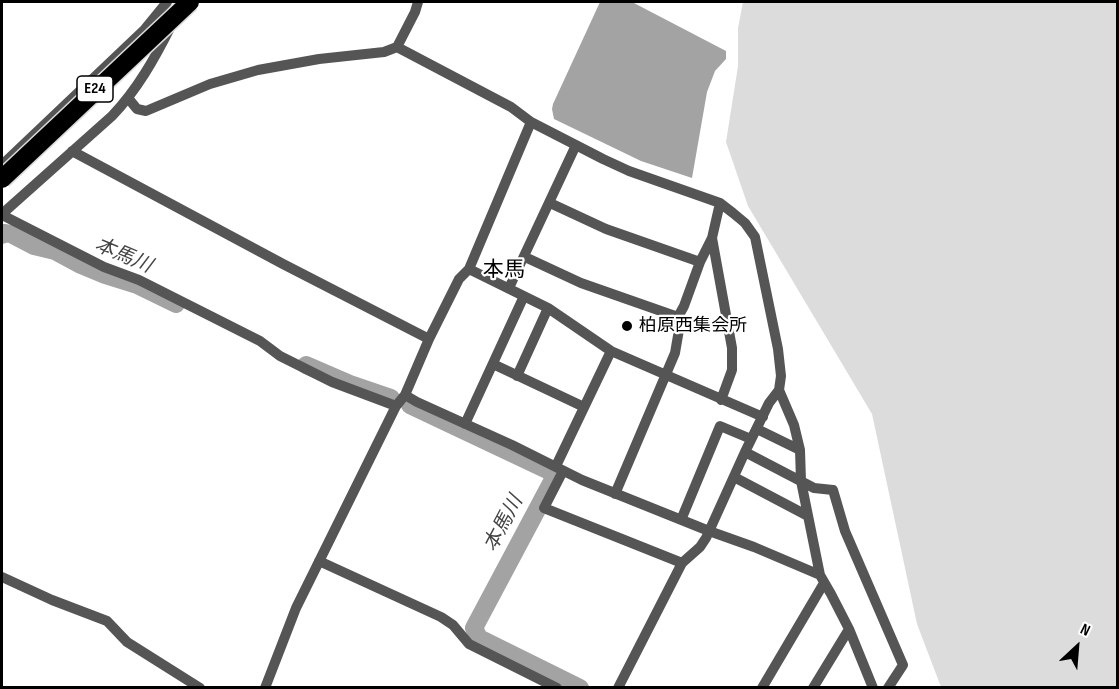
<!DOCTYPE html>
<meta charset="utf-8">
<style>
body{margin:0}
#map{position:relative;width:1119px;height:689px;overflow:hidden;background:#fff;font-family:"Sofia Sans Condensed",sans-serif}
canvas{display:block}
.frame{position:absolute;inset:0;border:3px solid #000;pointer-events:none}
.north{position:absolute;left:1047px;top:617px;width:60px;height:60px;-webkit-text-stroke:4px #fff;paint-order:stroke;rotate:26deg;font-size:16px;font-weight:700;line-height:24px;text-align:center;color:#000}
.north::after{content:'';display:block;margin:auto;width:21px;height:27px;background:#000;clip-path:polygon(50% 0,100% 100%,50% 72%,0 100%)}
</style>
<div id="map">
<canvas width="1119" height="689"></canvas>
<div class="frame"></div>
<div class="north">N</div>
</div>
<script>
const c = document.querySelector('canvas').getContext('2d');
c.lineJoin = 'round';
function fillPath(path, color) {
  c.fillStyle = color;
  c.fill(path, 'evenodd');
}
function trace(path, color, width, dash) {
  c.strokeStyle = color;
  c.lineWidth = width;
  c.lineCap = dash ? 'butt' : 'round';
  c.setLineDash(dash || []);
  c.stroke(path);
}
function label(font, color, halo, rows, align = 'center') {
  c.font = font + ' "Sofia Sans Condensed","Noto Sans JP",sans-serif';
  c.lineWidth = 4.5;
  c.setLineDash([]);
  c.textBaseline = 'middle';
  c.strokeStyle = halo;
  c.fillStyle = color;
  for (const [text, x, y, turn = 0] of rows) {
    c.save();
    c.translate(x, y);
    c.rotate((+turn || 0) * Math.PI / 180);
    c.textAlign = isNaN(turn) ? turn : align;
    if (halo) c.strokeText(text, 0, 0);
    c.fillText(text, 0, 0);
    c.restore();
  }
}
fillPath(new Path2D(`
 M743,2H1117V687H941L917,624L872,414L748,206L726,142L738,66V28Z`), '#dcdcdc');
fillPath(new Path2D(`
 M600,2H632L726,51V59L715,71L707,92L692,178L641,161L554,119L552,109L553,104Z`), '#a3a3a3');
trace(new Path2D(`
 M2,235L4,233L11,234L34,246L55,251L81,265L105,275L137,285L176,304
 M306,365L350,384L391,398
 M410,405L556,474L474,628L479,638L580,688`), '#a3a3a3', 18);
trace(new Path2D(`
 M397,47L511,107L531,122L603,159L629,171L720,203L733,213L745,223L755,237L778,349L781,376L779,390L769,403L745,452L706,538L700,547L682,563L618,688
 M128,98L137,109L146,111L210,84L258,70L319,59L384,52L397,47L415,12L418,2
 M72,151L283,264L429,339
 M2,165L145,29L167,2
 M550,203L606,229L700,262
 M2,214L112,116C137,90 155,58 171,26
 M2,215L104,267L139,280L260,341L280,356L332,382L396,406
 M712,238L732,348V370L721,400
 M525,257L581,283L678,317
 M469,269L548,308L611,351L763,417
 M509,288L576,145
 M493,364L584,407
 M517,376L548,308
 M779,390L794,425L800,450L801,481L820,575
 M405,395L417,402L512,445L582,480L709,531L754,547L820,575L831,594L849,629L873,688
 M465,424L524,296
 M757,429L800,450
 M745,452L814,488L833,490L845,531L903,665L888,688
 M556,466L611,351
 M563,471L544,508L682,563
 M734,477L808,516
 M615,494L675,353L680,324L678,317L684,306L700,262L712,238L720,203
 M681,520L720,426L751,439
 M319,561L441,617L453,625L469,644L557,688
 M2,577L52,600L107,621L127,642L200,688
 M265,688L296,608L396,406L405,395L429,339L459,279L469,269L531,122
 M762,688L824,583
 M813,688L849,629`), '#555', 10);
const motorwayBridge = new Path2D(`
 M2,179L190,2`);
trace(motorwayBridge, '#dbdbdb', 21, []);
trace(motorwayBridge, '#000', 18);
for (const [x, y, r, color] of [
 [627,326,6,"#000"]
]) {
  const dot = new Path2D();
  dot.arc(x, y, r, 0, 2 * Math.PI);
  c.fillStyle = color;
  c.fill(dot);
  trace(dot, '#fff', 2);
}
for (const [x, y, w] of [
 [95,89,36]
]) {
  const box = new Path2D();
  box.roundRect(x - w / 2, y - 13, w, 26, 4.5);
  c.fillStyle = '#fff';
  c.fill(box);
  trace(box, '#000', 1.5);
}
label('bold 16px', '#000', null, [
 ["E24",95,89]
]);
label('18px', '#000', '#fff', [
 ["柏原西集会所",639,326]
], 'left');
label('italic 20px', '#444', '#fff', [
 ["本馬川",123,256,23],
 ["本馬川",504,524,-62]
]);
label('21px', '#000', '#fff', [
 ["本馬",504,271]
]);
</script>
